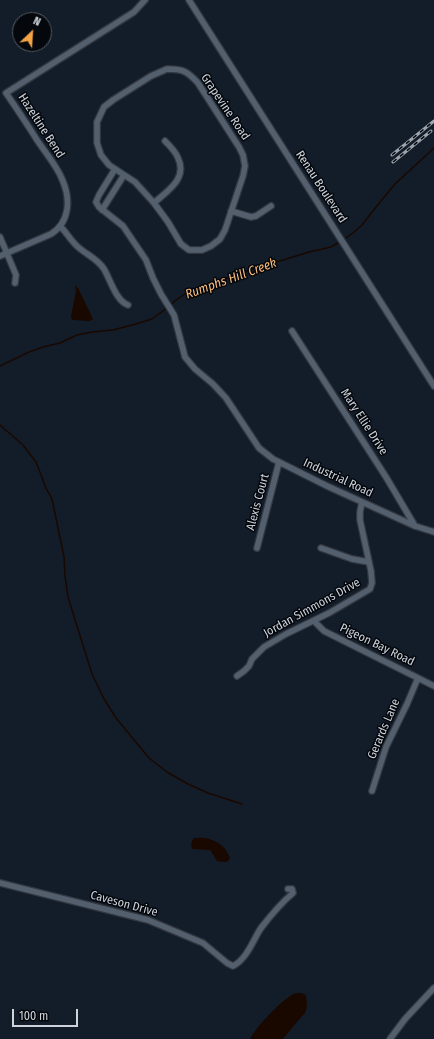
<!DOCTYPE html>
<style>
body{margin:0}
#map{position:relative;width:434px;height:1039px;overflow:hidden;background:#131d29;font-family:"Fira Sans Condensed",sans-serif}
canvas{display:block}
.north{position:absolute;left:12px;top:12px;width:40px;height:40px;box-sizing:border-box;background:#04070c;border:1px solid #54595f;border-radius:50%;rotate:25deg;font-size:11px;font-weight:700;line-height:16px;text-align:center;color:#ccd3db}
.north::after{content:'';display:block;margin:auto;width:14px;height:18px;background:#f5a345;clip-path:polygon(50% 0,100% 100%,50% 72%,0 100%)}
.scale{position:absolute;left:12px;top:1009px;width:66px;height:18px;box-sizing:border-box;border:2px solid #ccd3db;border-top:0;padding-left:5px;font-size:12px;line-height:14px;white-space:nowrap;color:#ccd3db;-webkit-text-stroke:3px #04070c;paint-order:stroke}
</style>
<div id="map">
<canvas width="434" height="1039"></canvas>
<div class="north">N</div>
<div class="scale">100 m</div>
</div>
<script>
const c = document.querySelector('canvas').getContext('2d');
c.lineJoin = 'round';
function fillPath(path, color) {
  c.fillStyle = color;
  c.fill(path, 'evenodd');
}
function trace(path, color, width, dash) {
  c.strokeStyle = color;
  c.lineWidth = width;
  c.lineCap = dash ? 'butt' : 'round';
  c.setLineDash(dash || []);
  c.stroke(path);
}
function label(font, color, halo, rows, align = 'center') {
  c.font = font + ' "Fira Sans Condensed",sans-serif';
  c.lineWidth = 3;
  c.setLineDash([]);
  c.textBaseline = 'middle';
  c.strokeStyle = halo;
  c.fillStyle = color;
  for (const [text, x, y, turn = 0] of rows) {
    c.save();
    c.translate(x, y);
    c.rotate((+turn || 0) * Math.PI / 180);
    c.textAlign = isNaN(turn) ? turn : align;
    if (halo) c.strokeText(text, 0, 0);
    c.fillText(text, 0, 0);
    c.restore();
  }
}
fillPath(new Path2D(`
 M75,285L78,288L93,319L90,321L72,320L71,316L76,291Z
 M194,838C210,836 225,843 230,858L227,862H223L217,861L211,851L209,850L192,849C191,844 191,842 194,838Z
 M296,993H301L306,995L307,1006L305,1013L297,1022L283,1039H250C254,1029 286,995 296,993Z`), '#190800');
trace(new Path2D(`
 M170,305L187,292L244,272L309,252L331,247L343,240L353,233L362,225L376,207L395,184L434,148
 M0,366L29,352L43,347L60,343L77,335L92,332L113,330L136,324L152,319L167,308
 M0,425L23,445L36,462L46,488L52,499L64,557L65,576L68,597L92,674L104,699L116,718L149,758L167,772L188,784L208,793L242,804`), '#190800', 1.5);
const minor = new Path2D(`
 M189,0L434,386
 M167,69C183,69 187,71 198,83L239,147L243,155L245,166L243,176L225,230L220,239L211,246L202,250H189L181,244L168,222L154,203L135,182L109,165L101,155L97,143V122L104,107L113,100L151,76Z
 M115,169L99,195L96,202L99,207L123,226L146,260L153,278L161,294L174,315L185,357L195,369L213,384L226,398L259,448L273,459L327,486L415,526L434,532
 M154,203C167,191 188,179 178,158C176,152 170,146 165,141
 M102,210L124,175
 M231,211L251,217L256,216L271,206
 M60,226C67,233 71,241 78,247C87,255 98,259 104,269C110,279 116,301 128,305
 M0,237L16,275L15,283
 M0,256L51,234C70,222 71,199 62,179C57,166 45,152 37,140C27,124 17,109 6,93L134,12L145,0
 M292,331L386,477L415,526
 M257,548L279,462
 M321,548L352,559L369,562
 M314,621L324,631L434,686
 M237,676L244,671L249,666L252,659L264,647L286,634L329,613L370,589L372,583L371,571L360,520V512L362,502
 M372,791L386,747L407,704L418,678
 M0,883L148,920L203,943L227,963L233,966C247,959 253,940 261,928C271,915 281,903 293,893L292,889H288
 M390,1039L405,1019L434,988`);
trace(minor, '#323841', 8);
trace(minor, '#545f6e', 5.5);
const rail = new Path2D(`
 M392,155L434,121
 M393,162L431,131`);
trace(rail, '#9ca4ad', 3);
trace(rail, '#04070c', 1.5, [4.5]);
label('12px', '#ccd3db', '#04070c', [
 ["Grapevine Road",225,107,56],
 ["Hazeltine Bend",41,126,57],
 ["Renau Boulevard",321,187,57],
 ["Mary Ellie Drive",364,422,57],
 ["Industrial Road",338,478,25],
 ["Alexis Court",258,502,-75],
 ["Jordan Simmons Drive",312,608,-29],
 ["Pigeon Bay Road",377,645,26],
 ["Gerards Lane",384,729,-67],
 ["Caveson Drive",124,904,15]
]);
label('italic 13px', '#fbbc7c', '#04070c', [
 ["Rumphs Hill Creek",231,279,-20]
]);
</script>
